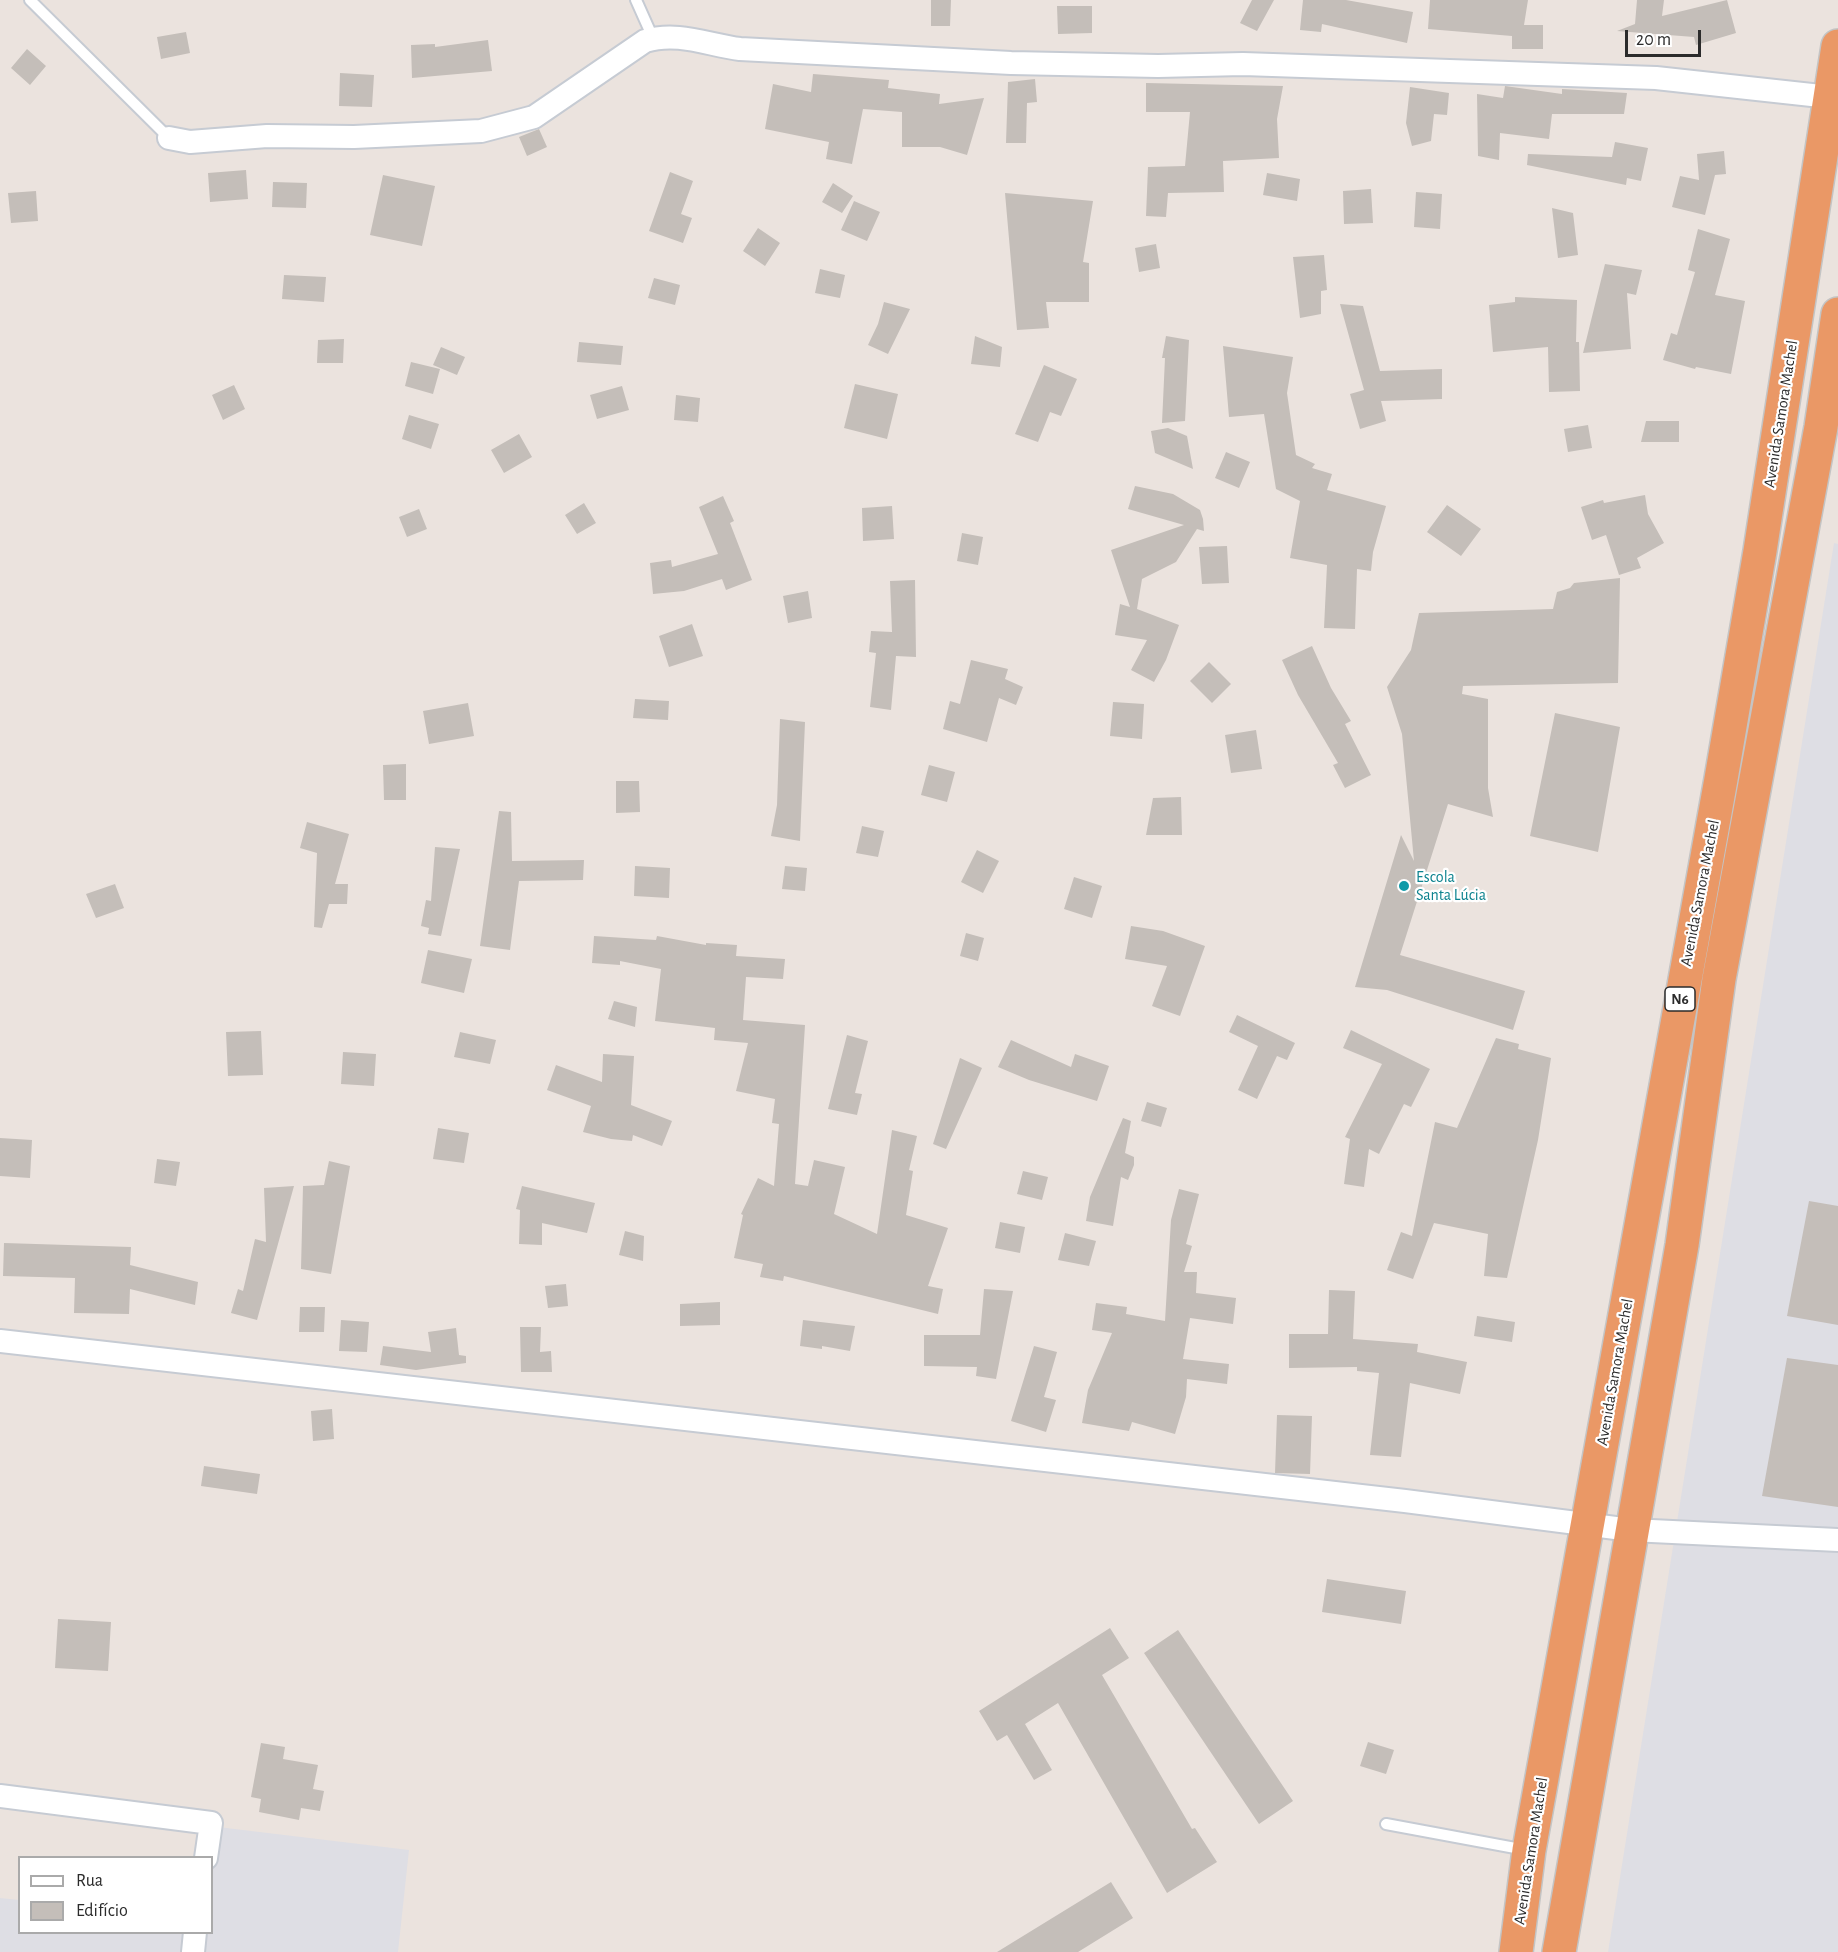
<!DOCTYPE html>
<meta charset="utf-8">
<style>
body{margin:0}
#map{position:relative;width:1838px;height:1952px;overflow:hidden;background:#ebe3de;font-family:"Alegreya Sans",sans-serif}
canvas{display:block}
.legend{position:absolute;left:18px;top:1856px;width:195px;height:78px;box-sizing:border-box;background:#fff;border:2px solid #aaa;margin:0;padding:8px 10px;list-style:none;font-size:18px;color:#2b2b2b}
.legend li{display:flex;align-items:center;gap:12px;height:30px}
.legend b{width:30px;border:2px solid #aaa}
.scale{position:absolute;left:1625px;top:30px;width:76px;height:27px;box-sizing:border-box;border:3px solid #2b2b2b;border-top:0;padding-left:8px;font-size:18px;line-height:21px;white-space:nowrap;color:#2b2b2b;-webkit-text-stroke:4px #fff;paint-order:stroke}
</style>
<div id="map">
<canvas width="1838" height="1952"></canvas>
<ul class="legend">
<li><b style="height:8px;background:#fff"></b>Rua</li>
<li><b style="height:16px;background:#c4beb9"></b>Edifício</li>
</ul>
<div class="scale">20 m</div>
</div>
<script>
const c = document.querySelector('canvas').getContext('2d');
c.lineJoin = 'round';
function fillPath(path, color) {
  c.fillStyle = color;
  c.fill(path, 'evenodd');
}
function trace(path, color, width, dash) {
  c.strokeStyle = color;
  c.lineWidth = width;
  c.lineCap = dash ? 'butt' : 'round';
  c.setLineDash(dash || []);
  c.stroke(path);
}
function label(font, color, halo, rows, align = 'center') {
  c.font = font + ' "Alegreya Sans",sans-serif';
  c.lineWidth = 4.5;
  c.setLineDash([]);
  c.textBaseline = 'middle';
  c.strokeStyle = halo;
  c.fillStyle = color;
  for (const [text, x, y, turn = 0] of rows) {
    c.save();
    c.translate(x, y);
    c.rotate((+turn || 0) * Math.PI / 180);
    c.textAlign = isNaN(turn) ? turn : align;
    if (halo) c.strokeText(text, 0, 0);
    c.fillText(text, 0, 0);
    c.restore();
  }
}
fillPath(new Path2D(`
 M1834,543L1838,544V1952H1608Z
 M218,1827L409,1850L398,1952H0V1898L19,1900L20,1932H212V1858Z`), '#dedee4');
fillPath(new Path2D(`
 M931,0H951L950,26H931Z
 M1252,0H1274L1257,31L1240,23Z
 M1303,0H1346L1413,12L1407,43L1322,24L1321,32L1300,30Z
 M1430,0H1528L1524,25H1543V49H1512V36L1428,29Z
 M1637,0H1664L1662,16L1727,0L1736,33L1696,45L1694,37L1617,31L1635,24Z
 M1057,6H1092V33L1058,34Z
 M186,32L190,53L161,59L157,37Z
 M488,40L492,71L412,78L411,45L435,44V47Z
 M27,49L46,66L30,85L11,68Z
 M340,73L374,75L372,107L339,106Z
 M813,74L889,80L888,88L940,94L939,104L984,98L967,155L940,147H902V112L863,109L852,164L826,159L829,142L765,129L773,84L811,92Z
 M1035,79L1037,102L1027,103L1026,143H1006L1008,82Z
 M1146,83L1283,86L1277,119L1279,158L1223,161L1224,192L1168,193L1166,217L1146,216L1148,167L1185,166L1190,112H1146Z
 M1505,86L1562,94V89L1627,93L1624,114H1552L1549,139L1500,133L1499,160L1478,156L1477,94L1503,98Z
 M1410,87L1449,93L1447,115L1434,114L1431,141L1412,146L1406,123Z
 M539,129L547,147L527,156L519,137Z
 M1615,142L1648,148L1641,181L1627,178L1626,185L1527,165L1528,154L1612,157Z
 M1724,151L1726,174L1715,175L1705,215L1672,207L1680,176L1699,180L1697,154Z
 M246,170L248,199L210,202L208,173Z
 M670,172L693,181L681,214L692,218L683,243L649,231Z
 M1267,173L1300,179L1297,201L1263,195Z
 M383,175L435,186L422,246L370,235Z
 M273,182L307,183L306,208L272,207Z
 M833,183L853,196L842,213L822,202Z
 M1371,189L1373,223L1344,224L1343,191Z
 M36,191L38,221L11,223L8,193Z
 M1416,192L1442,194L1440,229L1414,227Z
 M1005,193L1093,201L1083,262L1089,263V302H1046L1049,328L1017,330Z
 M854,201L880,212L867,241L841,230Z
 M1552,208L1573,213L1578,255L1558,258Z
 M758,228L780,243L765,266L743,251Z
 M1698,229L1730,239L1715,295L1745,301L1731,374L1696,367L1695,369L1663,360L1671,333L1677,335L1695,272L1688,270Z
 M1156,244L1160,268L1139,272L1135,248Z
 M1324,255L1327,290L1321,291V314L1300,318L1293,257Z
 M1605,264L1642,270L1636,295L1627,293L1631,349L1583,353Z
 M820,269L845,275L840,298L815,293Z
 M284,275L326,277L324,302L282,299Z
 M654,278L680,285L675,305L648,298Z
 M1515,297L1577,300L1576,342H1579L1580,391L1549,392L1548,347L1493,352L1489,305L1515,302Z
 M884,302L910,309L888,354L868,345L878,324Z
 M1340,304L1363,306L1380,371L1442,369V399L1381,401L1386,421L1360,429L1350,394L1364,390Z
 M975,336L1002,347L1000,367L971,364Z
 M1166,336L1189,340L1185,421L1162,423L1165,358H1162Z
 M344,339L343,363H317L318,340Z
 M579,342L623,346L621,365L577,362Z
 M1223,346L1293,357L1287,393L1296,455L1315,464L1312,468L1332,474L1327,490L1386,506L1373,552L1371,571L1357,569L1355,629L1324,628L1327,565L1290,558L1300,501L1276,489L1264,414L1229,417Z
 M441,347L465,357L457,375L433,365Z
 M411,362L440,369L433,394L405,386Z
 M1044,365L1077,379L1061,416L1050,412L1038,442L1015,434Z
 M855,384L898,394L887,439L844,428Z
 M234,385L245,409L223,420L212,395Z
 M622,386L629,410L597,419L590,395Z
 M676,395L700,398L698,422L674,420Z
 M409,415L439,424L431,449L402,439Z
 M1646,421H1679V442H1641Z
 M1588,425L1592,448L1568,452L1564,429Z
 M1168,428L1187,436L1193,469L1155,453L1151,431Z
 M519,434L532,457L504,473L491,450Z
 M1226,452L1250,462L1239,488L1215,478Z
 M1135,486L1173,494L1200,510L1203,519L1204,531L1197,529L1176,562L1142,579L1137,609L1179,625L1166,660L1154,682L1131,670L1147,640L1115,635L1120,604L1130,607L1111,550L1184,525L1128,509Z
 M1645,495L1648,514L1664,543L1637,558L1641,568L1619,575L1606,535L1592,540L1581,507L1603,500L1604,503Z
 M723,496L734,521L730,523L752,580L726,590L722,579L684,591L653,594L650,563L671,560L672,567L718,554L699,507Z
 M584,503L596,523L577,534L565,515Z
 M1447,505L1481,529L1461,556L1427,532Z
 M892,506L894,539L863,541L862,508Z
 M419,509L427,529L407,537L399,517Z
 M962,533L983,537L978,565L957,561Z
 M1227,546L1229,583L1202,584L1199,547Z
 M1620,578L1618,683L1463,686L1462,694L1488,699V788L1493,817L1448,804L1400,955L1525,991L1513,1030L1387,990L1355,987L1401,835L1414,861L1402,734L1387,687L1411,650L1419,613L1553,609L1557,592L1570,588L1574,583Z
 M915,580L916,657L896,656L891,710L870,707L876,653L869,652L871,631L892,632L890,581Z
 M808,591L812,618L788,623L783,596Z
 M692,624L703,656L669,667L659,636Z
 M1312,646L1331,688L1351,721L1345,724L1371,775L1345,788L1333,765L1338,763L1298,695L1282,660Z
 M971,660L1008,669L1005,679L1023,687L1016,705L999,698L987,742L943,729L950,701L960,704Z
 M1209,662L1231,684L1212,703L1190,681Z
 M635,699L669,701L668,720L633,718Z
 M1113,702L1144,704L1142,739L1110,736Z
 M468,703L474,736L429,744L423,711Z
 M1555,713L1620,727L1598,852L1530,836Z
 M780,719L805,722L800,841L771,836L777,805Z
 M1256,730L1262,769L1231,773L1225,735Z
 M406,764V800H384L383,765Z
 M929,765L955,772L947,802L921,795Z
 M616,781H639L640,812L616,813Z
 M1181,797L1182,835H1146L1153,798Z
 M499,811L511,812L512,861L584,860L583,880L519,881L510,950L480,946Z
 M307,822L349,834L335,884H348L347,904H329L322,928L314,927L317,853L300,848Z
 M862,826L884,831L878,857L856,853Z
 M435,847L460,849L441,936L428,934L429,928L421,926L426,900L431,901Z
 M977,850L999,861L983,893L961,882Z
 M635,866L670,868L669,898L634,896Z
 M785,866L807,868L805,891L782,889Z
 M1074,877L1102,886L1092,918L1064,909Z
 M115,884L124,908L96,918L86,894Z
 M1131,926L1163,931L1205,946L1180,1016L1152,1006L1167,966L1125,959Z
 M966,933L984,938L978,961L960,956Z
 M594,936L656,940L657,936L706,945V943L737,945L736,956L785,959L783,979L746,977L743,1020L805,1025L795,1184L808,1186L814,1160L845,1167L834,1214L877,1234L892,1130L917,1136L909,1170L913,1171L906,1215L948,1228L928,1286L943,1289L938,1314L784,1276L783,1281L760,1277L763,1264L734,1258L743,1215L741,1214L758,1178L774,1186L779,1124L772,1123L775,1099L736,1091L748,1043L714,1040L715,1028L655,1021L661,969L620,961V965L592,963Z
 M428,950L472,959L464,993L421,983Z
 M614,1001L637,1007L635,1027L608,1019Z
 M1237,1015L1295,1043L1287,1060L1277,1056L1257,1099L1238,1090L1258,1046L1229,1032Z
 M1351,1030L1430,1069L1411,1107L1404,1104L1379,1154L1369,1149L1364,1187L1344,1184L1350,1139L1345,1137L1382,1064L1343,1048Z
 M261,1031L263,1075L228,1076L226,1032Z
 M460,1032L496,1040L490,1064L454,1057Z
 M847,1035L868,1041L855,1093L862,1094L857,1115L828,1109Z
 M1496,1038L1519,1044L1518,1049L1551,1058L1538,1140L1507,1278L1484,1276L1488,1234L1434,1223L1413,1279L1387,1270L1401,1232L1412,1236L1435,1122L1457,1128Z
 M1011,1040L1071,1067L1075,1054L1109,1066L1097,1101L1029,1080L998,1067Z
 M343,1052L376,1054L374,1086L341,1084Z
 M603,1054L634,1056L631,1105L672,1121L662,1146L633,1135L632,1141L611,1139L583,1132L591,1106L547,1090L556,1065L602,1082Z
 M960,1058L982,1068L946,1149L933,1144Z
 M1147,1102L1167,1108L1161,1127L1141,1121Z
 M1123,1118L1131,1121L1125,1153L1134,1157V1165L1128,1180L1121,1177L1113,1226L1086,1221L1090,1197Z
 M438,1128L469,1133L464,1163L433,1159Z
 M0,1138L32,1140L30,1178L0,1176Z
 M157,1159L180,1162L176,1186L154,1183Z
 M329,1161L350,1166L331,1274L301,1269L303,1186L324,1185Z
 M1023,1171L1048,1177L1042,1200L1017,1194Z
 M294,1186L257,1320L231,1313L238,1289L243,1291L255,1239L266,1242L264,1188Z
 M522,1186L595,1203L587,1233L542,1223V1245L519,1244L520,1210L516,1209Z
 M1179,1189L1199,1194L1186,1244L1192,1246L1184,1272H1197L1196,1293L1236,1298L1233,1324L1190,1318L1183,1359L1229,1364L1227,1384L1187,1379L1186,1397L1175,1434L1132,1422L1129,1431L1082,1423L1088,1390L1112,1333L1092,1330L1096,1303L1127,1307L1126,1314L1165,1321L1171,1220Z
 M1809,1201L1838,1206V1325L1787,1316Z
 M1000,1222L1025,1227L1020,1253L995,1248Z
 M625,1231L644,1236L643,1261L619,1255Z
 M1065,1233L1096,1241L1089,1266L1058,1260Z
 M4,1243L131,1247L130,1265L198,1282L195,1305L130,1289L129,1314L74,1313L75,1278L3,1276Z
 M566,1284L568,1306L548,1308L545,1286Z
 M984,1289L1013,1291L996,1379L976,1376L977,1367L924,1366V1335H980Z
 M1329,1290L1355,1291L1353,1339L1418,1344L1417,1352L1467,1362L1460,1394L1410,1383L1401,1457L1370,1455L1379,1373L1357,1371V1367L1289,1368V1334H1328Z
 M720,1302V1325L680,1326V1304Z
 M300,1307H325L324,1332H299Z
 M1477,1316L1515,1322L1512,1342L1474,1336Z
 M341,1320L369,1322L367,1352L339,1351Z
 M803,1320L855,1326L850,1351L822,1346V1349L800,1346Z
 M520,1327H541L540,1352L551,1351L552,1372H521Z
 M456,1328L459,1355L466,1356V1363L416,1370L380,1365L383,1346L431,1352L428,1332Z
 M1034,1346L1057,1352L1044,1397L1056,1400L1046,1432L1011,1421Z
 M1787,1358L1838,1365V1507L1762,1496Z
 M332,1409L334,1439L313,1441L311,1411Z
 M1277,1415L1312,1416L1310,1474L1275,1473Z
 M204,1466L260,1474L257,1494L201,1486Z
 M1327,1579L1406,1591L1401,1624L1322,1612Z
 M58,1619L111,1622L108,1671L55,1668Z
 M1110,1628L1129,1658L1102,1675L1192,1829L1195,1828L1217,1862L1167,1893L1058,1703L1025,1724L1052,1770L1034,1780L1007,1735L997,1741L979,1711Z
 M1178,1630L1293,1801L1259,1824L1144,1653Z
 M1368,1742L1394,1750L1386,1774L1360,1766Z
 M261,1743L285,1747L283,1759L318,1765L313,1789L324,1791L320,1811L301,1808L299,1820L259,1812L261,1799L251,1797Z
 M1111,1882L1133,1918L1078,1952H997Z`), '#c4beb9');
const service = new Path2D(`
 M30,0L169,138
 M636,0L653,38
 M1386,1824L1526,1850`);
const minor = new Path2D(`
 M169,138L190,142L267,136L354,137L481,131L534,117L645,41C678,31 708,45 740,49L1011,63L1158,66L1243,64L1656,78L1830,97
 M0,1341L1405,1501L1631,1530L1838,1540
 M0,1796L211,1823L206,1858
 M193,1952L195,1932`);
const trunk = new Path2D(`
 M1516,1952L1529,1850L1721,779L1760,551L1838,46
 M1559,1952L1682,1245L1719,979L1821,427L1838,314`);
trace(service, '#c6cbd3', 14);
trace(minor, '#c6cbd3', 26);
trace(trunk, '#c4c4c4', 36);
trace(service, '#fff', 10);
trace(minor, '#fff', 22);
trace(trunk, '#ea9866', 33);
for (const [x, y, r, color] of [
 [1404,886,6,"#0f9aa8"]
]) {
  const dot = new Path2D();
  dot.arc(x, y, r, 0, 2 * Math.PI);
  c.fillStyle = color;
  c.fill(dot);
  trace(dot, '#fff', 2);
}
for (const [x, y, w] of [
 [1680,999,30]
]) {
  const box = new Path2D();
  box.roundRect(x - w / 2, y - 12, w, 24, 4.5);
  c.fillStyle = '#fff';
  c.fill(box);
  trace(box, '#2b2b2b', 1.5);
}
label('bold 15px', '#2b2b2b', null, [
 ["N6",1680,999]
]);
label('16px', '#2b2b2b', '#fff', [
 ["Avenida Samora Machel",1781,414,-81],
 ["Avenida Samora Machel",1700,893,-79],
 ["Avenida Samora Machel",1615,1372,-80],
 ["Avenida Samora Machel",1531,1851,-81]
]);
label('16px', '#0d838f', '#fff', [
 ["Escola",1416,877],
 ["Santa Lúcia",1416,895]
], 'left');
</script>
